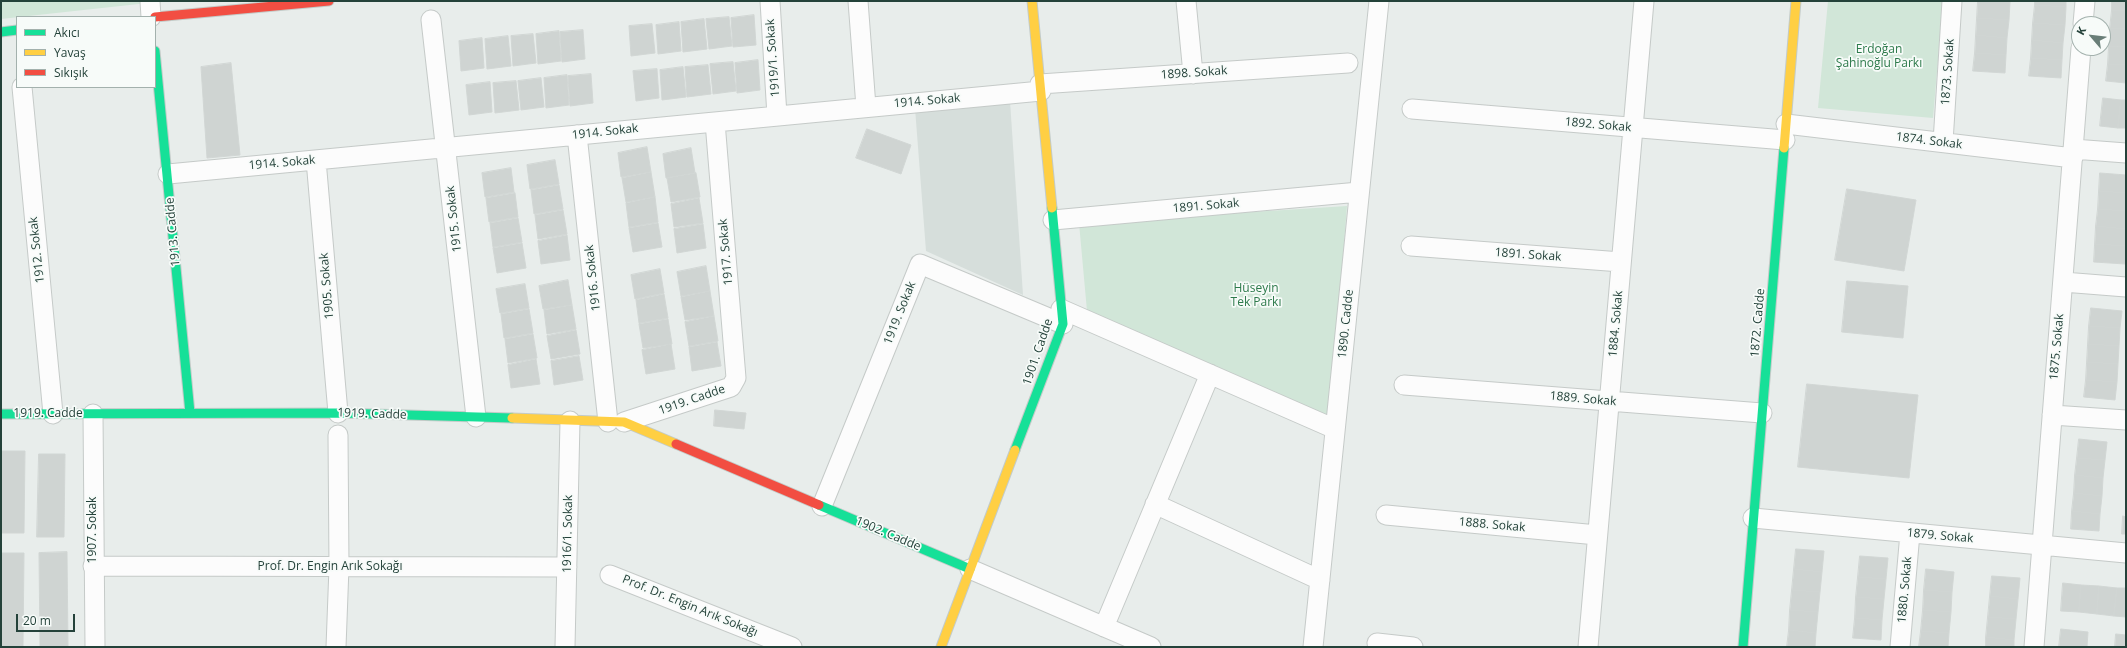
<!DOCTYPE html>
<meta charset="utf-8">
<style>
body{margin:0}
#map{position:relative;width:2127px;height:648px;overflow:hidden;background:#e8edeb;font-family:"Open Sans",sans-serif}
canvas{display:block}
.frame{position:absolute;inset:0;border:2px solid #24423a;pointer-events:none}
.legend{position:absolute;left:16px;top:16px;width:140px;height:72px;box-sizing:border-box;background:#f7fbf9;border:1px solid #a3b1ad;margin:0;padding:5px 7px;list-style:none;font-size:12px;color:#24423a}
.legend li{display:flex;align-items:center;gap:8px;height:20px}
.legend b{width:20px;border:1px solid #a3b1ad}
.north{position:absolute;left:2071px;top:16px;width:40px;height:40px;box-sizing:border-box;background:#f7fbf9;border:1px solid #a3b1ad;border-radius:50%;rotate:298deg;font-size:11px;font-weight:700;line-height:16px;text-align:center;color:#24423a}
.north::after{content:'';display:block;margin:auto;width:14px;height:18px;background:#697e78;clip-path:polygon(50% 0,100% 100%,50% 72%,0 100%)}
.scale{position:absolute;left:16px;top:614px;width:59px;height:18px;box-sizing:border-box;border:2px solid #24423a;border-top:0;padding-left:5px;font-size:12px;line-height:14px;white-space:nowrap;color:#24423a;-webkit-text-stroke:3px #f7fbf9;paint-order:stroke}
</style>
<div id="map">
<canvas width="2127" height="648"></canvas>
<div class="frame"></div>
<ul class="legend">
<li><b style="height:5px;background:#16e098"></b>Akıcı</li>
<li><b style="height:5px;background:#ffcf43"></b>Yavaş</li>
<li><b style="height:5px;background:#f24e42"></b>Sıkışık</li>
</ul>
<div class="north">K</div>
<div class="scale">20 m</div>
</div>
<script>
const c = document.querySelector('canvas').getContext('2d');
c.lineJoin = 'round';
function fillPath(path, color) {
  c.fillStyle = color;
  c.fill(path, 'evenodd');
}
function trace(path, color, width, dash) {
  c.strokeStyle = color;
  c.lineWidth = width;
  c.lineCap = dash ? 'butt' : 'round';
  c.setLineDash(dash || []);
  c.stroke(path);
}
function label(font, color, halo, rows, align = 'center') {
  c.font = font + ' "Open Sans",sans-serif';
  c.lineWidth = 3.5;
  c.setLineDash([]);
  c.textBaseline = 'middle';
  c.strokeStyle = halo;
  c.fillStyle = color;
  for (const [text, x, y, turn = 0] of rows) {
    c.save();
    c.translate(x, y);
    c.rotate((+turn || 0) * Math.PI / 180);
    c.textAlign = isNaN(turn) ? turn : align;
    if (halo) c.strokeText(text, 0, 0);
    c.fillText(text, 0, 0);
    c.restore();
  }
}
fillPath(new Path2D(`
 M1010,101L1023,295L926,251L915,108Z`), '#d6dedb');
fillPath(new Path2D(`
 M1,1H148V3L1,19Z
 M1828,1H1943L1933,118L1818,108Z
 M1347,206L1330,422L1087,311L1079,223Z`), '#d1e6d8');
const building = new Path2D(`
 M1978,1L2010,2L2009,20L1977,18Z
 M2035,1H2066V7L2035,5Z
 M2112,1H2126V11L2112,10Z
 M2035,5L2066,7L2065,25L2033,23Z
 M2112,10L2126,11V29L2110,28Z
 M754,15L756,45L733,47L731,18Z
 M729,17L732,46L709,49L706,19Z
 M1977,18L2009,20L2007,38L1976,35Z
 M704,19L707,49L683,52L681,22Z
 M679,22L681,51L658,54L656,25Z
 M2033,23L2065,25L2063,43L2032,40Z
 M652,24L655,53L631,56L629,26Z
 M2110,28L2126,29V47L2109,46Z
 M583,30L585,59L562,62L560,32Z
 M559,31L561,61L538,64L536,34Z
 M533,34L536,63L513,66L511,36Z
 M1976,35L2007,38L2006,55L1975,53Z
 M508,36L511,66L487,69L485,39Z
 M482,38L484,68L461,71L459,41Z
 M2032,40L2063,43L2062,60L2031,58Z
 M2109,46L2126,47V65L2108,64Z
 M1975,53L2006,55L2005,73L1973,71Z
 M2031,58L2062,60L2061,78L2029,76Z
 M758,60L760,90L737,93L735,63Z
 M733,62L736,91L713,94L710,64Z
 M231,63L240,155L207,158L201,67Z
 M2108,64L2126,65V83L2106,81Z
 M708,65L711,94L687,97L685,67Z
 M683,67L686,97L662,100L660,70Z
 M657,69L659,98L636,101L633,71Z
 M591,74L593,103L570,106L568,76Z
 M567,75L569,105L546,108L544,78Z
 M541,78L544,107L521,110L518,81Z
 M516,81L519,110L495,113L493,83Z
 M490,82L492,112L469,115L466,85Z
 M2103,98L2121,100L2118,128L2100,126Z
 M2121,100H2126V128H2118Z
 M867,129L911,145L901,174L856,158Z
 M647,147L651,172L621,177L618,153Z
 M691,148L695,173L666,178L663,154Z
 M555,160L559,184L530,189L527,165Z
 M511,168L514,192L485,197L482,173Z
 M651,172L655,197L626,202L622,178Z
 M696,173L700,197L671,202L667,178Z
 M2100,173L2126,175V193L2099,191Z
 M559,185L563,209L534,214L531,190Z
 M1847,189L1916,200L1904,271L1835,260Z
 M2099,191L2126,193V211L2098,209Z
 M515,193L518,217L489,222L486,198Z
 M655,197L658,222L629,227L626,203Z
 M699,198L703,223L674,227L671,204Z
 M2098,209L2126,211V229L2096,226Z
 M563,210L567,234L538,239L535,215Z
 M518,218L522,242L493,247L490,223Z
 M658,223L662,247L633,252L629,228Z
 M703,224L706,248L677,253L674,229Z
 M2096,226L2126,229V246L2095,244Z
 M567,235L570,260L541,264L538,241Z
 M522,243L526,268L497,273L493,248Z
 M2095,244L2126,246L2125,264L2094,262Z
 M706,266L710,291L681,296L677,272Z
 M660,269L664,293L635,299L631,275Z
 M568,280L572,305L543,309L539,286Z
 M1847,281L1908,286L1903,338L1842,332Z
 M525,284L529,308L500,313L496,289Z
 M710,291L714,316L685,320L681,297Z
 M664,294L668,318L639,323L636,300Z
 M572,305L576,329L547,334L544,310Z
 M2091,308L2122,311L2120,328L2089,326Z
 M529,309L533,333L504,338L501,314Z
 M714,316L718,341L689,346L685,322Z
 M668,319L672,344L643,348L639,324Z
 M2089,326L2120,328L2119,346L2088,344Z
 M576,330L580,354L551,359L547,336Z
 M533,334L537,358L508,363L505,339Z
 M717,342L721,366L692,371L689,347Z
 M671,344L675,369L646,374L642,350Z
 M2088,344L2119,346L2118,364L2087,362Z
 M579,356L583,380L554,385L551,361Z
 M536,359L540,384L511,388L508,365Z
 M2087,362L2118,364L2117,382L2086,380Z
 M2086,380L2117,382L2115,400L2084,397Z
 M1807,384L1918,395L1909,478L1798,467Z
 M715,410L746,413L744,429L714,426Z
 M2079,439L2107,442L2105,460L2077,458Z
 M1,451H25L24,533H1Z
 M39,454H65L64,537H37Z
 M2077,458L2105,460L2103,478L2075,475Z
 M2075,475L2103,478L2102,496L2074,493Z
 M2074,493L2102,496L2100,514L2072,511Z
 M2072,511L2100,514L2099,531L2071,529Z
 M2123,516L2126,517V534H2122Z
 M1796,549L1824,551L1822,572L1794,569Z
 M67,552L68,647H40L39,553Z
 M1,553H24L23,647H1Z
 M1860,556L1888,558L1886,579L1858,577Z
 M1794,569L1822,572L1820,592L1792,590Z
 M1926,569L1954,572L1952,592L1924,590Z
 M1992,576L2020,578L2018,599L1990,596Z
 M1858,577L1886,579L1884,599L1856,597Z
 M2063,583L2081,585L2079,612L2061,611Z
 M2081,585L2099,586L2097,614L2079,612Z
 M2099,586L2117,588L2114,616L2097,614Z
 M2117,588H2126V617L2114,616Z
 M1792,590L1820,592L1818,612L1790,610Z
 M1924,590L1952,592L1951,612L1923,610Z
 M1990,596L2018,599L2016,619L1988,617Z
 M1856,597L1884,599L1882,620L1855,618Z
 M1790,610L1818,612L1816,633L1789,630Z
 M1923,610L1951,612L1949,633L1921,631Z
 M1988,617L2016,619L2014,640L1986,637Z
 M1855,618L1882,620L1881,640L1853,638Z
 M2061,629L2088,632L2087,647H2059Z
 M1789,630L1816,633L1815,647H1787Z
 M1921,631L1949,633L1948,647H1919Z
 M2116,634L2126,635V647H2115Z
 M1986,637L2014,640V647H1986Z`);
fillPath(building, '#cfd4d2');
trace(building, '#d1d6d4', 1);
const street = new Path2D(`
 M150,1L151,17
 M770,1L777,116
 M858,1L866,107
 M1186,1L1193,74
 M431,20L476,417
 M2083,24L2085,1
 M1040,84L1348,63
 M22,87L53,414
 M1412,109L1785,140
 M1786,124L2073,158
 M577,135L608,422
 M1943,142L1952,1
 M2073,149L2126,153
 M316,160L338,413
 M168,174L1041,91
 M1053,220L1359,192
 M1411,246L1621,262
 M2063,282L2126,287
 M1061,309L1335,429
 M1404,385L1762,413
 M93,414L95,647
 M2052,415L2126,420
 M624,422L731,387L736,378L715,122
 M1155,504L1320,580
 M822,506L920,264L1063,324
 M1386,515L1597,535
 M1753,518L2126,553
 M93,566L567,567
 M970,569L1151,647
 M610,575L792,647
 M1104,627L1210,374
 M1377,643L1413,647
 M336,647L339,567L338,435
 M565,647L570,421
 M1313,647L1379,1
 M1588,647L1644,1
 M1900,647L1910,533
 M2034,647L2081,48`);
const fast = new Path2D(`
 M1,32L17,30
 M155,51L190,413
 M1,414L338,413L512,418
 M1015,450L1063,324L1052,208
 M819,505L970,569
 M1743,647L1784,148`);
const slow = new Path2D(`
 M1032,1L1052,208
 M1784,148L1796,1
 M512,418L624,422L676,444
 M941,647L1015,450`);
const jam = new Path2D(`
 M155,17L329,1
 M676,444L819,505`);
trace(street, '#c5cac8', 21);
trace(fast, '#c3cbc8', 11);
trace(slow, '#c3cbc8', 11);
trace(jam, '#c3cbc8', 11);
trace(street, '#fcfcfc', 19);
trace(fast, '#16e098', 9);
trace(slow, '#ffcf43', 9);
trace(jam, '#f24e42', 9);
label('12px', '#2d7a4b', '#f7fbf9', [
 ["Erdoğan",1879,50],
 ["Şahinoğlu Parkı",1879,64],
 ["Hüseyin",1256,289],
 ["Tek Parkı",1256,303]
]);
label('12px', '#24423a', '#f7fbf9', [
 ["1919/1. Sokak",773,58,-94],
 ["1873. Sokak",1948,72,-86],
 ["1898. Sokak",1194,73,-4],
 ["1914. Sokak",927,101,-5],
 ["1892. Sokak",1598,125,5],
 ["1914. Sokak",605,132,-6],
 ["1874. Sokak",1929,141,7],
 ["1914. Sokak",282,163,-5],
 ["1891. Sokak",1206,206,-5],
 ["1915. Sokak",454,219,-96],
 ["1913. Cadde",173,232,-95],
 ["1912. Sokak",37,250,-96],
 ["1917. Sokak",726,252,-95],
 ["1891. Sokak",1528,255,4],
 ["1916. Sokak",593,278,-96],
 ["1905. Sokak",327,286,-95],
 ["1919. Sokak",900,313,-68],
 ["1872. Cadde",1758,323,-85],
 ["1890. Cadde",1346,324,-84],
 ["1884. Sokak",1616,324,-85],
 ["1875. Sokak",2057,347,-85],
 ["1901. Cadde",1038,352,-71],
 ["1889. Sokak",1583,399,5],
 ["1919. Cadde",692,400,-19],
 ["1919. Cadde",48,414],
 ["1919. Cadde",372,414,2],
 ["1888. Sokak",1492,525,5],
 ["1907. Sokak",93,530,-90],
 ["1916/1. Sokak",568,534,-89],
 ["1902. Cadde",888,534,23],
 ["1879. Sokak",1940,536,5],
 ["Prof. Dr. Engin Arık Sokağı",330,567],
 ["1880. Sokak",1905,590,-85],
 ["Prof. Dr. Engin Arık Sokağı",690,606,22]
]);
</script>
